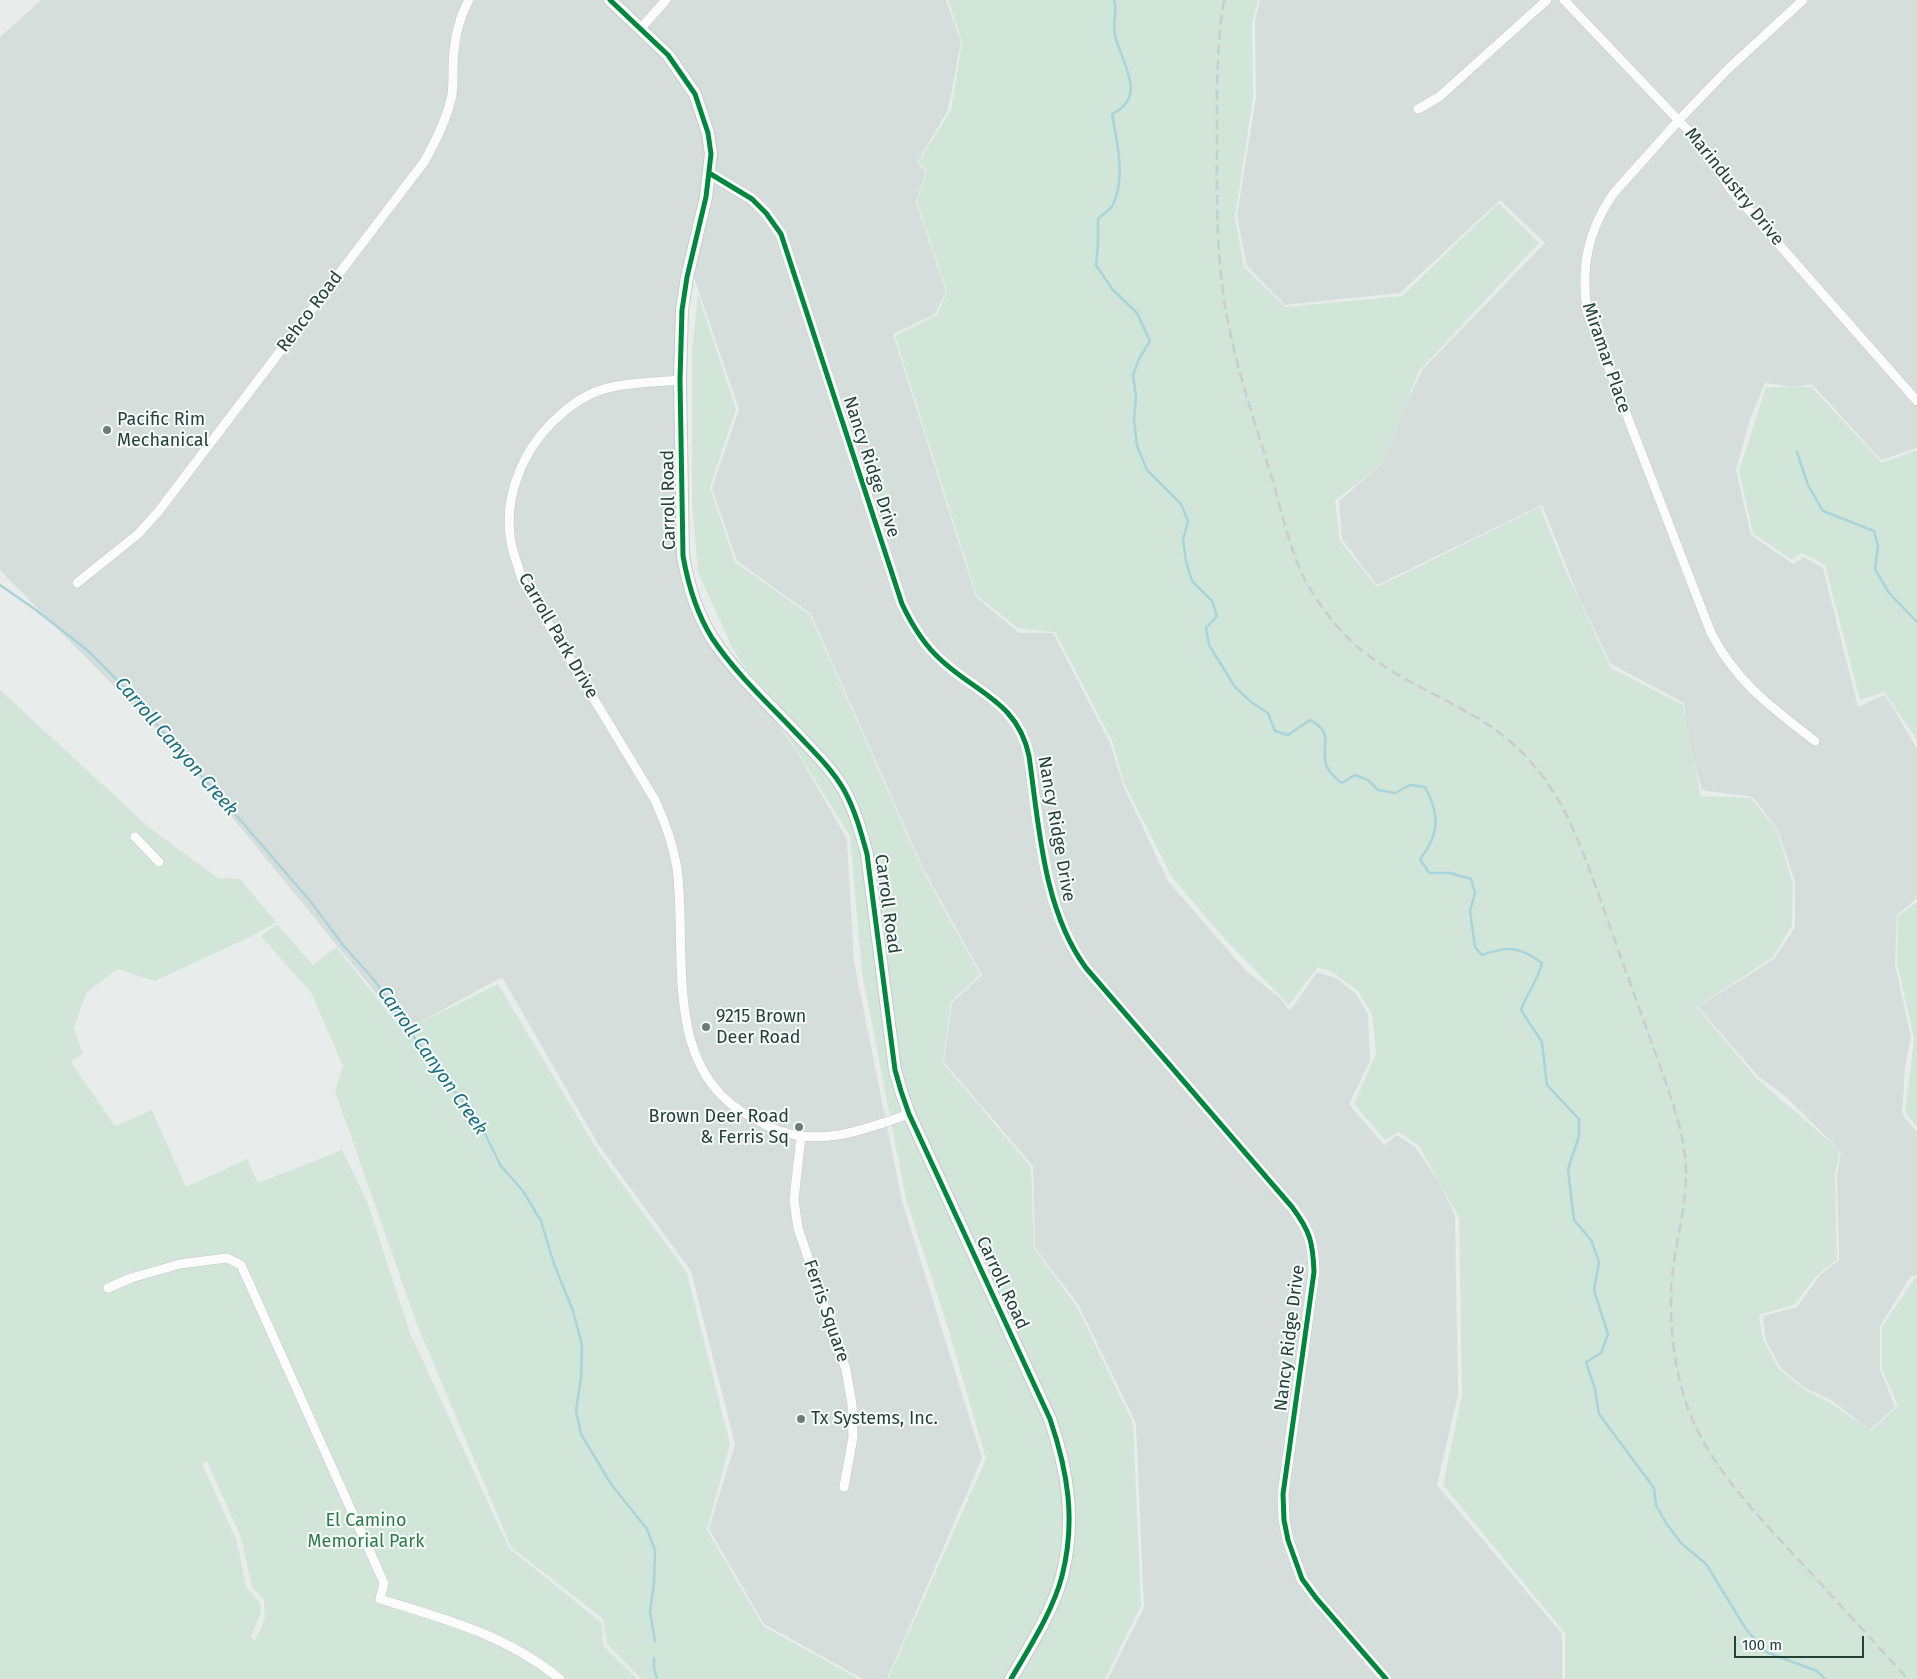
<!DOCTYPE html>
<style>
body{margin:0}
#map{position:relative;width:1917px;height:1679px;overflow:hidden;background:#e8edeb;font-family:"Fira Sans",sans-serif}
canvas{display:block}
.scale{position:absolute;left:1734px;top:1636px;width:130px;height:22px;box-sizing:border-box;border:2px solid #24423a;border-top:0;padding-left:6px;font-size:15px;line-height:18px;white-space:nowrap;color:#24423a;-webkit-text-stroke:4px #f7fbf9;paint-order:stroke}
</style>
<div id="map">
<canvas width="1917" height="1679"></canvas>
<div class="scale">100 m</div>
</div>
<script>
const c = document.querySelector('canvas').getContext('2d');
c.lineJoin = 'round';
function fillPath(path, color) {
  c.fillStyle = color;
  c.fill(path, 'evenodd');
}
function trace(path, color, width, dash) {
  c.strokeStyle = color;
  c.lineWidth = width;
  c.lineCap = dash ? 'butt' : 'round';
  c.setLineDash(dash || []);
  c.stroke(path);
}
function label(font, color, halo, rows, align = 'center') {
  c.font = font + ' "Fira Sans",sans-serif';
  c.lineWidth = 4;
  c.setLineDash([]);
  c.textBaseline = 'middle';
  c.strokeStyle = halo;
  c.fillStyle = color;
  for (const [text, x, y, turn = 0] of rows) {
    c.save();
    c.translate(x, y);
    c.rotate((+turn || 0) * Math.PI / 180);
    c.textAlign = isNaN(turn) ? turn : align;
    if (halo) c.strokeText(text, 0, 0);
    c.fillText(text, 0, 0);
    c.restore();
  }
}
fillPath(new Path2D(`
 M41,0H946L961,42L948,110L917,163L926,171L916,202L946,292L935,314L893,334L976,597L1019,633H1053L1110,743L1123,785L1168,881L1246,971L1280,998L1290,1011L1317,972L1338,979L1356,994L1368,1014L1370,1061L1349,1104L1384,1145L1397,1135L1415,1147L1439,1182L1455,1216L1458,1395L1437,1485L1562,1634V1679H1108L1144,1607L1136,1423L1078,1304L1035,1248L1033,1166L944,1062L952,1003L982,975L924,870L811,614L737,561L712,488L739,409L687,257L684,588L797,752L847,839L854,962L902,1201L982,1458L887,1679H863L764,1624L709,1529L735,1444L691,1271L598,1144L502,977L406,1030L183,757L0,570V37Z
 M1260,0H1917V448L1881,460L1812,384L1793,387L1765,383L1750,419L1736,470L1751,535L1793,564L1804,557L1823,568L1858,707L1884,695L1892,706L1917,749V898L1897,915L1895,964L1911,1037L1905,1067L1902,1114L1917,1132V1276H1911L1880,1326V1369L1895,1407L1870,1430L1831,1400L1805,1388L1781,1368L1765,1339L1763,1316L1797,1307L1820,1275L1839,1260L1837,1176L1841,1151L1786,1097L1758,1076L1698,1007L1774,959L1795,928V882L1778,830L1753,797L1702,790L1689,742L1684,703L1611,664L1579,598L1542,505L1377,585L1342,539L1339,501L1383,463L1408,400L1422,370L1545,243L1500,200L1400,293L1285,305L1247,266L1237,216L1256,97L1255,20Z`), '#d6dedb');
fillPath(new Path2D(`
 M948,0H1258L1252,23L1253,97L1235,217L1244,267L1285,307L1402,296L1499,203L1539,243L1419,371L1383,463L1335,501L1340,541L1377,587L1540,507L1568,576L1611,668L1683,705L1701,796L1751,798L1777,830L1793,884L1792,925L1773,957L1697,1007L1757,1079L1840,1150L1835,1175L1837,1260L1817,1275L1795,1304L1759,1315L1763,1339L1779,1369L1805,1390L1829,1402L1871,1431L1898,1406L1882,1369V1327L1914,1279H1917V1679H1565V1633L1443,1485L1462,1394L1459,1218L1419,1146L1399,1132L1385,1140L1354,1104L1376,1053L1372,1014L1358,991L1332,972L1318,967L1289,1005L1221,935L1172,877L1124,783L1113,743L1055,632L1019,629L977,596L895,336L937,315L947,292L917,202L927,170L918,163L951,110L962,42Z
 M698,294L736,409L710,487L735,562L810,615L925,875L980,974L951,1002L943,1063L1031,1167L1034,1248L1077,1307L1133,1423L1141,1606L1105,1679H888L986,1459L947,1325L906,1199L862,973L850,836L732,647L698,572L692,504V350Z
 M1766,387H1812L1882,463L1917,450V740L1884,692L1860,700L1825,565L1802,553L1792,560L1753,533L1739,471Z
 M872,454L874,460H878L879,461L892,497L881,501L867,456Z
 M0,690L151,829L218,878L240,879L276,922L256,934L155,981L118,969L87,992L74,1028L83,1053L71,1062L115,1126L152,1110L186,1187L247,1159L258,1183L342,1150L367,1201L410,1333L509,1548L602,1623L603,1645L637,1679H0ZM207,1461L241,1538L252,1587L264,1600L265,1617L260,1631L254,1641L251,1637L261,1613L260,1603L246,1587L237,1541L202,1464Z
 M1917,902V1127L1905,1112L1914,1039L1897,963L1898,916Z
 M277,924L313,965L336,947L403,1031L498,984L596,1148L687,1273L730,1444L707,1530L763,1626L859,1679H641L607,1644L603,1619L511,1547L416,1322L335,1091L343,1066L312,994L261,936Z`), '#d1e6d8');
trace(new Path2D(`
 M1114,0C1118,12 1112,23 1115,35C1121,63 1149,96 1112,114C1117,143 1126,177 1113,205C1110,210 1103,214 1098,219V244L1096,265L1113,290L1137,313L1150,341L1139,359L1133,375L1136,397L1134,420L1137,446L1147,470L1181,504L1188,521L1183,540L1186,561L1192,581L1212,601L1217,616L1206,628L1209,645L1235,687L1251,702L1268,713L1275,731L1288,735L1310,720C1313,722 1318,724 1320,727C1335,742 1310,761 1342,783L1355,775L1368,780L1378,790L1395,793L1410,785L1425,787C1440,815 1440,834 1420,859L1429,873H1450L1471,879L1475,893L1470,911L1475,947L1482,955C1508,946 1519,946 1542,963C1538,980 1527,993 1521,1010L1542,1042L1547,1085L1579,1119V1136L1568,1169L1574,1220L1591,1240L1599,1262L1594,1290L1608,1334L1601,1353L1586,1362L1595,1389L1599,1414L1654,1488L1656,1505L1666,1523L1681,1543L1706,1564L1746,1629L1766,1652L1817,1671L1825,1679
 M1797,452L1808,485L1823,511L1874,531L1878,546L1875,569L1889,593L1917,622
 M0,585L36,610L87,650L122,685L242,822L311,902L343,945L375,981L411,1033L481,1126L501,1166L523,1191L541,1221L554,1264L573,1311L582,1345L581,1378L576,1411L581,1434L611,1484L647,1529L655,1550L654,1583L650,1612L655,1641
 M654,1658V1668L657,1679`), '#a9d4db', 2.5);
const minor = new Path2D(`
 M1564,0L1701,144L1731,190L1917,401
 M1803,0L1728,69L1679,120L1613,194C1587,232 1581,268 1587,312L1711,633C1737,683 1771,707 1815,741
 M641,28L666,0
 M1418,109L1439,97L1547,0
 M680,380C658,382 633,382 612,387C592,391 573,403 559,416C522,449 500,501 513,551C516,560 519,570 522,580L655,800C665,822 673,844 677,868C688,953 660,1072 753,1118C761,1122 769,1127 777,1130C822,1147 866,1129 909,1114
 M77,583L138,534L158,512L424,162C436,141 447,119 452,95C454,80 452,66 454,52C455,35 461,14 469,0
 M135,837L159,862
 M801,1136L794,1200L798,1228L846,1370L852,1404L853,1437L844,1487
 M108,1288L131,1278L180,1264L227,1258L241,1265L384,1583L380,1599C446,1619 506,1635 560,1679`);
const tertiary = new Path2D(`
 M709,173L752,199L766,213L781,234L902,604C912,625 924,645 941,660C976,693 1018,702 1029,756C1039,825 1043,910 1086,968L1292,1207C1310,1231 1313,1242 1314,1272L1283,1494L1284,1520L1288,1540L1302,1579L1316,1598L1386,1679`);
const secondary = new Path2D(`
 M610,0L668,55L695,94L708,133L711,154L706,197L687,277L682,310L680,380L683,556C688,584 697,614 712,638C736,674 769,704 798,735C814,752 832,769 844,790C855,810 861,832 867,854L895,1070L901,1091L909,1114L1050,1419C1068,1472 1076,1521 1062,1576C1053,1611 1029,1648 1011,1679`);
trace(minor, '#c5cac8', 10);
trace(tertiary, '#c5cac8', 12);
trace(secondary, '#c3cbc8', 14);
trace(minor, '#fcfcfc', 9);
trace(tertiary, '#fcfcfc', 11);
trace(secondary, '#fcfcfc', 12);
trace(new Path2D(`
 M1224,0C1216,47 1217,96 1217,144C1217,206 1216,266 1229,327C1239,377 1256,426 1271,475C1280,505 1287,538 1299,567C1308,590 1331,621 1348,638C1388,677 1441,694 1487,724C1525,748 1554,786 1572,827C1594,876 1610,929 1629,980C1640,1010 1651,1041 1662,1071C1673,1104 1686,1138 1686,1174C1686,1206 1677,1238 1673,1269C1667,1316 1674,1378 1693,1421C1717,1474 1758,1516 1797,1558C1834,1598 1871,1639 1908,1679`), '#c9cdcc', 2.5, [10, 5]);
trace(new Path2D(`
 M610,0L668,55L695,94L708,133L711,154L706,197L687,277L682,310L680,380L683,556C688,584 697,614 712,638C736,674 769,704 798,735C814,752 832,769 844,790C855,810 861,832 867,854L895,1070L901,1091L909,1114L1050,1419C1068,1472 1076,1521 1062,1576C1053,1611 1029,1648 1011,1679
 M709,173L752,199L766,213L781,234L902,604C912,625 924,645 941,660C976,693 1018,702 1029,756C1039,825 1043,910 1086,968L1292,1207C1310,1231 1313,1242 1314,1272L1283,1494L1284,1520L1288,1540L1302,1579L1316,1598L1386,1679`), '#00873e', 5);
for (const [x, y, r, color] of [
 [107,430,5,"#697e78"],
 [706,1027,5,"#697e78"],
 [799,1127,5,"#697e78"],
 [801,1419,5,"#697e78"]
]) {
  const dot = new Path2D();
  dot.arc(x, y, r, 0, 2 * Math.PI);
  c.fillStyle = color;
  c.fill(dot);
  trace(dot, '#f7fbf9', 2);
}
label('18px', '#24423a', '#f7fbf9', [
 ["Marindustry Drive",1734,187,51],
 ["Rehco Road",310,312,-53],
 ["Miramar Place",1606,358,71],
 ["Nancy Ridge Drive",871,467,72],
 ["Carroll Road",669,500,-91],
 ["Carroll Park Drive",558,636,60],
 ["Nancy Ridge Drive",1056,829,80],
 ["Carroll Road",887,904,82],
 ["Carroll Road",1002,1283,65],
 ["Ferris Square",826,1311,71],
 ["Nancy Ridge Drive",1290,1338,-83]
]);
label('18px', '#24423a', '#f7fbf9', [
 ["Pacific Rim",117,420],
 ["Mechanical",117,441],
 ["9215 Brown",716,1017],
 ["Deer Road",716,1038],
 ["Brown Deer Road",789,1117,"right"],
 ["& Ferris Sq",789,1138,"right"],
 ["Tx Systems, Inc.",811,1419]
], 'left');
label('18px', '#2d7a4b', '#f7fbf9', [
 ["El Camino",366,1521],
 ["Memorial Park",366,1542]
]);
label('italic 19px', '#1c6f80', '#f7fbf9', [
 ["Carroll Canyon Creek",176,747,49],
 ["Carroll Canyon Creek",432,1061,55]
]);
</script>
